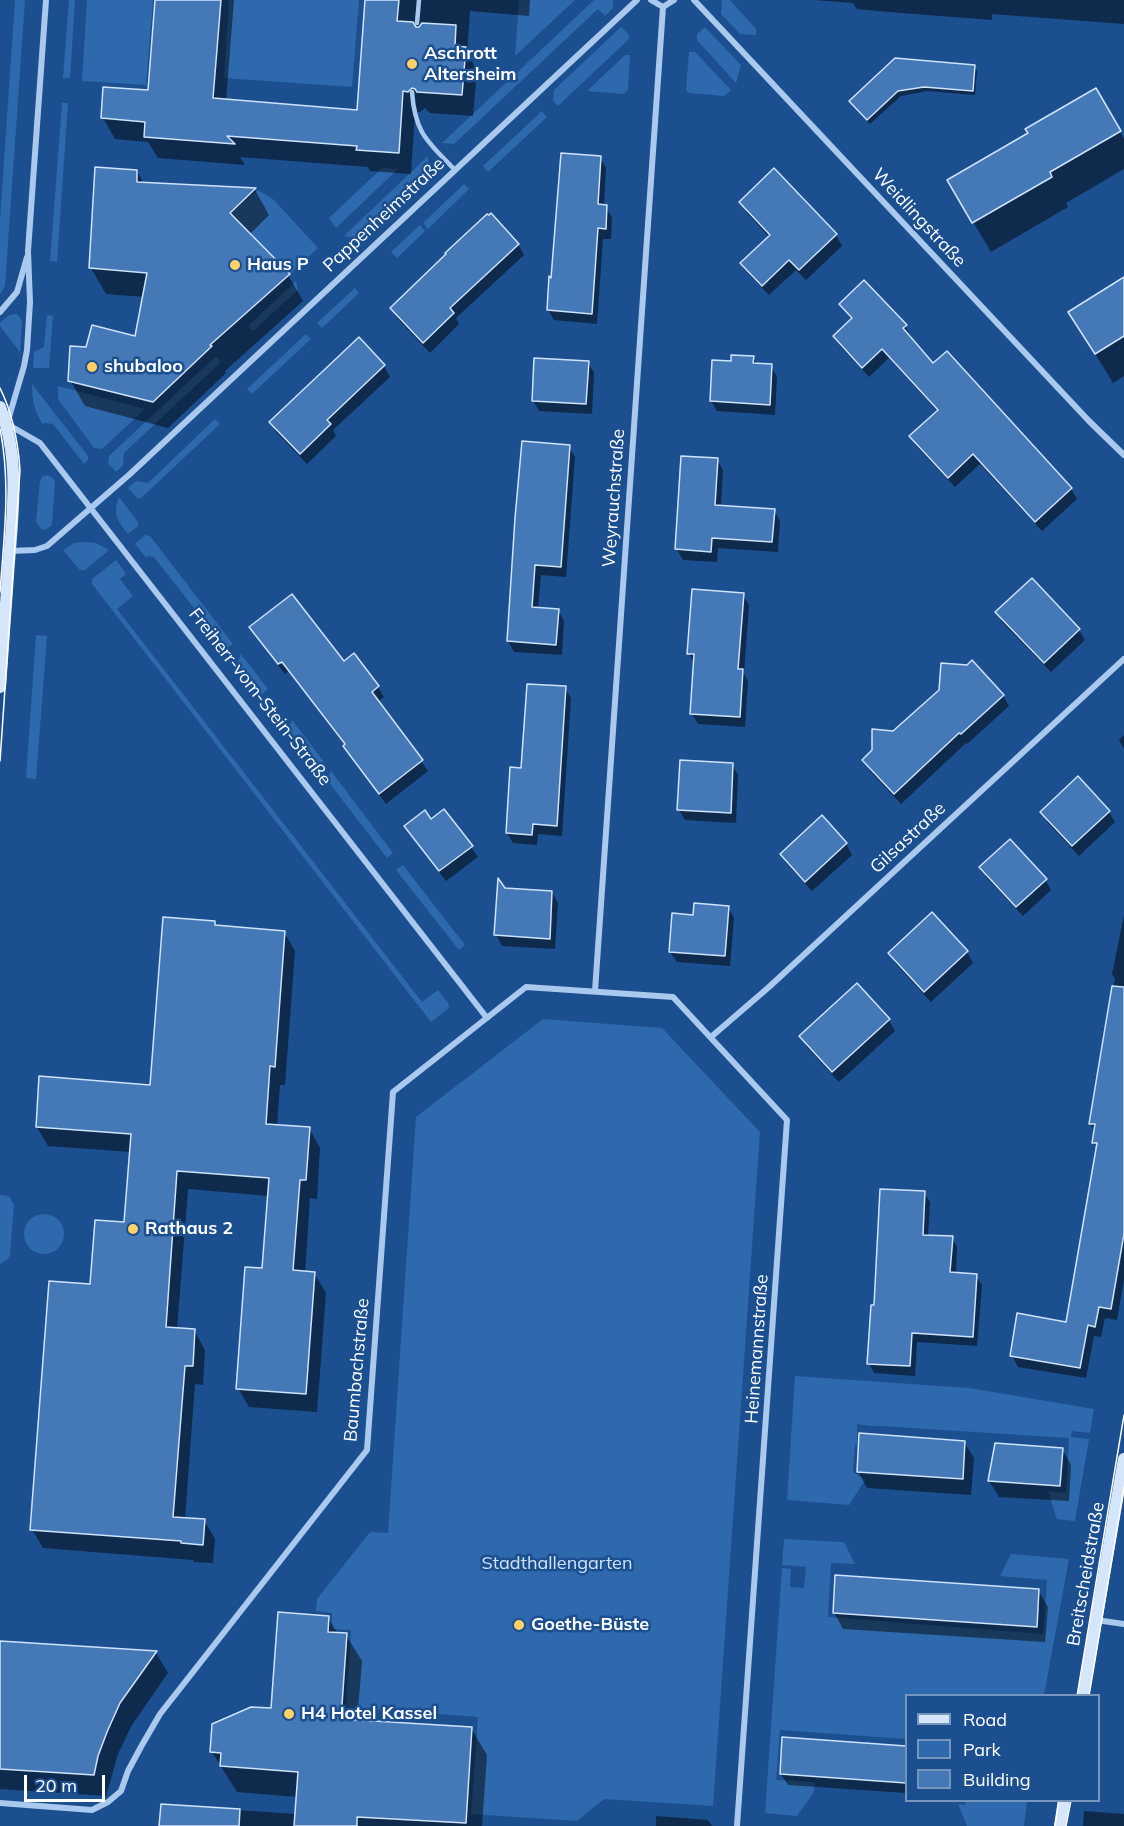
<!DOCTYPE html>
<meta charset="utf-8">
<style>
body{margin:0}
#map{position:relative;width:1124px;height:1826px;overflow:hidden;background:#1b4f8f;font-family:Mulish,sans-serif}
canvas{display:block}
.legend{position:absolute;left:905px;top:1694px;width:195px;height:108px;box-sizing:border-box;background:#1b4f8f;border:2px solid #7695bc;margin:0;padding:8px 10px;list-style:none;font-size:18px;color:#fff}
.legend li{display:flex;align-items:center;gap:12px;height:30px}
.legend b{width:30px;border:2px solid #7695bc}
.scale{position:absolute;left:24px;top:1775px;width:81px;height:27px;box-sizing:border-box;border:3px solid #fff;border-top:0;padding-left:8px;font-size:18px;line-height:21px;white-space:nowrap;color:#fff;-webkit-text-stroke:4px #1b4f8f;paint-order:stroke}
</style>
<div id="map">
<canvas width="1124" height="1826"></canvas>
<ul class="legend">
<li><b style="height:8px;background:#d6e6fa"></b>Road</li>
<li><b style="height:16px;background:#2e69ad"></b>Park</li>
<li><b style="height:16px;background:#4478b7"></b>Building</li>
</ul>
<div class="scale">20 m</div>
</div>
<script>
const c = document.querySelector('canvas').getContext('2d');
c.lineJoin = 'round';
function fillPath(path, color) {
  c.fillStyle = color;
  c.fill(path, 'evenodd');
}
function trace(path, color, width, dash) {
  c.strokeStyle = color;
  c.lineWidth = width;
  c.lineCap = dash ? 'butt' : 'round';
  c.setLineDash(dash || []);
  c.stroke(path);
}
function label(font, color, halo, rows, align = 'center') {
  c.font = font + ' Mulish,sans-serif';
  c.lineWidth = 5;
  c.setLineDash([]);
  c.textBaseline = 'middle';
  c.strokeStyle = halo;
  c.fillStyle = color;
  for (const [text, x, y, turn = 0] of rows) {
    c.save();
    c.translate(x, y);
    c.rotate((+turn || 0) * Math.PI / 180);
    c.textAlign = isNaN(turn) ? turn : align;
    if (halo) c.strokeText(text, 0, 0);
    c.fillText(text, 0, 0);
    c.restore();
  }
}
fillPath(new Path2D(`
 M15,0H25L5,286L0,295V220Z
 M69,0H75L70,78H63Z
 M87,0H153L146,85L82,81Z
 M229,0H359L352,87L224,78Z
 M519,0H575L515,56Z
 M594,0H613V8L605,16L598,9L454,144L442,143Z
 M722,0H730L756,29V35L740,34L721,14Z
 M621,27L629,35V39L558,106L553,101L554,90Z
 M705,27L741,65L736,83L697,40V34Z
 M689,52H695L731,90L724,96L689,93L686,90Z
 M625,55H630L628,90L624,94L587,91Z
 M62,103H68L57,262L50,261Z
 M542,111L547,117L488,172L483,166Z
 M428,156V170L355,238L344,236Z
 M382,168L398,169L336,228L329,218Z
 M464,184L469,189L428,229L423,223Z
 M258,190L274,200L318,248L290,274L230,213Z
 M420,225L425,231L397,258L391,252Z
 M296,281L298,290L253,331L248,326Z
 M355,288L359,293L322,328L317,323Z
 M16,314L19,316L22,321L20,352L0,326V323L9,315Z
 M47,315L53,316L49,368H33L34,352L44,347Z
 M306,334L311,339L252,394L247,389Z
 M216,356L221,362L124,453L123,466L116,472L108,463L109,456Z
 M32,384L88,456V460L84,464L53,424L44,423L43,424C34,412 32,399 32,384Z
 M58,386L145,409L102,449L94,448L58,399Z
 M215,419L220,424L141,498H137L128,488L136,481L148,483Z
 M48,475L55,480L52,525L45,530L41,529L36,522L40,481L43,476Z
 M119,497L138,522V526L128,534C118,522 112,513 119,497Z
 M145,535L150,536L233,644L226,649L154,557L148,556L146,558L135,544Z
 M85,542L96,543L109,550L85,570H80L63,550L74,543Z
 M116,560L126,574L120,579L133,596L117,609L422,1002L438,990L448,1003L449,1008L431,1022L92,584V579Z
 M36,635L47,636L36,779L26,778Z
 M241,654L268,689L261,695L237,664Z
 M292,720L324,762L314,763L288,730Z
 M331,771L393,853L387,858L327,780Z
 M403,865L465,945L459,950L396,870Z
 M543,1019L662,1028L760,1132L713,1806L604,1799L577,1821L471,1814L478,1717L346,1707L351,1630L332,1629V1613L316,1611L317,1599L370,1532L388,1533L416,1117Z
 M0,1195L9,1196L14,1205L10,1255L7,1260L0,1264Z
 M24 1234a20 20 0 1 1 40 0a20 20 0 1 1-40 0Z
 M795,1376L969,1388L1094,1409L1090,1433L1072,1431L1071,1437L1089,1439L1075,1521L1057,1519L1048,1491L1066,1493L1069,1438L880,1426H871L857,1424V1444L855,1445L853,1472L865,1480L849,1505L787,1500Z
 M784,1539L844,1542L855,1564L831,1563L828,1617L1043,1634L1047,1580L1000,1576L1011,1554L1069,1559L1044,1695L906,1696V1739L780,1730L776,1780L815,1782L814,1792L797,1816L765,1813L782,1568L791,1569L790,1587L804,1588L806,1567L782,1565Z
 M965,1801H1027L1024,1826H967L958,1804L965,1805Z`), '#2e69ad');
fillPath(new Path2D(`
 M157,0H234L226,101L358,111L367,0H530L529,16L470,11L467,53L477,70L473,116L430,113L425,108L420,112H415L411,174L370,171L368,167L240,157L245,165L158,158L148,142L115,139L103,118L149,92Z
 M814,0H1124V24L992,14V20L889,12L857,9L853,3Z
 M974,66L977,71L975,95L927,91L901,96L870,124L850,102Z
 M1096,90L1124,139V169L1066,203L1068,207L991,252L949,181L1030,134Z
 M600,157L606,168L604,207H606L612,218L611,239H603L597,324L554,320L548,310Z
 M774,170L836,235L842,246L806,280L796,270L769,295L748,273L742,263L769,237L747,213L741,202Z
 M137,171L144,184L255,190L269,215L249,235L288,275L303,301L225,371L226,373L168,428L85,406L70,380L87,348L137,338L144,297L106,294L91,268Z
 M518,244L524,255L456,318L459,324L430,353L398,319L392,309Z
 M1124,279V376L1113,383L1088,342Z
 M864,283L905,326L912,337L910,338L933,366L1071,489L1077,499L1042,531L980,464L955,487L917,447L911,437L938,412L889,358L869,377L841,347L834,337L852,320L841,304Z
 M359,339L384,366L390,377L333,430L336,436L307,464L277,433L271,422Z
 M753,358L757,365L771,366L777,377L775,415L717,411L711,401L733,363Z
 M588,362L594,373L592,414L539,411L533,400Z
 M569,447L575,457L566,577L541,575L538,609L558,610L564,621L562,655L514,652L508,641Z
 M717,460L723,470L721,507L774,510L780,521L778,552L718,548L717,562L683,560L677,549Z
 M743,595L749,605L744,674L748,681L745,727L698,724L692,714L695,665L689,654Z
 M997,613L1079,630L1085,640L1051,672L1003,623Z
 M257,638L378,687L384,697L378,702L428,771L386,804L351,757L345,746L289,671L285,674Z
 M565,688L571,698L562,836L538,834L537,845L513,843L507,833L523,770Z
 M1003,696L1009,706L967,744L966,743L901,804L870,771L864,760L894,732Z
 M1124,735V749L1119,740Z
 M732,764L738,775L736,823L685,820L679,810Z
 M1078,778L1109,812L1115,822L1079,856L1048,823L1042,812Z
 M822,817L846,844L852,855L812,891L788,865L781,854Z
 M412,837L471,847L478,857L446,881Z
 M981,867L1045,879L1051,890L1023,916L987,878Z
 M504,889L552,892L558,903L555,949L502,946L496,935Z
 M728,907L734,918L730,966L677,962L670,952L695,917Z
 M932,914L967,952L973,963L931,1002L896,964L890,953Z
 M1124,915V1279L1117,1320L1105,1318L1101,1337L1094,1336L1086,1378L1018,1367L1012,1356L1068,1323L1098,1149L1094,1142L1095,1132L1090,1123L1115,979L1112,974Z
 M214,923L217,927L284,932L295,951L285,1085H280L277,1126L309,1128L320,1148L317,1199L310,1198L305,1273H314L326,1293L317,1412L249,1407L238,1388L263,1270L269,1196L188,1189L177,1329L194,1330L205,1350L203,1385L195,1384L185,1519L204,1520L215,1539L213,1563L194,1562L193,1560L43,1548L32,1529L91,1286L126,1223L131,1152L48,1146L37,1127L151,1086Z
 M857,985L889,1020L895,1031L839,1082L807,1047L801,1036Z
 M924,1193L930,1202L928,1236L952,1238L957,1247L956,1274L976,1276L982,1285L977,1346L917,1342L915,1376L874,1373L869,1363L875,1307Z
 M964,1442L974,1458L971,1495L867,1488L858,1471Z
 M1062,1449L1071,1465L1069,1501L999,1497L989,1481Z
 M1038,1590L1048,1607L1045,1642L843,1629L834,1612Z
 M328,1618L338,1634L346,1635L362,1661L357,1722L471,1728L487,1755L482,1826H161L162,1805L296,1814L298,1797L237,1792L212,1752L273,1709Z
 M0,1642L156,1653L168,1673L132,1725L118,1754L106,1796L0,1789Z
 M784,1739L906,1748V1793L788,1785L781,1774Z
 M1084,1811L1124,1814V1826H1083Z
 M656,1816L708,1820L712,1826H656Z`), '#0007');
const building = new Path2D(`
 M155,0H221L213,98L357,110L365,0H399L397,21L413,22L416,27H419L422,23L456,25L455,46L466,47L462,95L417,92L415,89L412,88L408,92L403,91L399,153L356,150L357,146L227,136L235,144L144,137L145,122L101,118L103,87L148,90Z
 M895,58L975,65L973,91L924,87L898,91L867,120L849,101Z
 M1096,88L1121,131L1050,172L1052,177L972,223L947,180L1028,133L1025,129Z
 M561,153L601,156L598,204L607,205L606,229L598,228L592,314L547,310L549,276L551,278Z
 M95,167L137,170V182L256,188L230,213L290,274L210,345L212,346L153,402L68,381L70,346L86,347L92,325L135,336L147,273L89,268Z
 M774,168L837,234L799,270L789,260L762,286L740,263L770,235L739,202Z
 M491,213L519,244L450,308L454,313L423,343L390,308L446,254L445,253L487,214L489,215Z
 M1124,277V336L1095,354L1068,312Z
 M864,280L907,325L903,328L933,363L947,351L1072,488L1035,522L973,454L948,478L909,436L938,410L882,349L862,368L833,336L852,318L839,304Z
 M359,337L385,365L327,420L331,424L300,454L269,422Z
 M731,355L754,356L753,363L772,364L770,405L710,401L712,360L731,361Z
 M534,358L589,361L586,404L532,401Z
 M522,441L570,445L561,567L535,565L532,607L559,609L556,645L507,641L515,518Z
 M681,456L718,458L715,505L775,509L772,542L712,538L711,552L675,549Z
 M1032,578L1080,629L1044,663L995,612Z
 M692,589L744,593L738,669H743L740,717L690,714L694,654H687Z
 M292,594L344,661L354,653L379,686L372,692L423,760L379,794L343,746L345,744L282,662L278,664L249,627Z
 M972,660L1004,695L961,734L959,733L894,794L862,760L872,750V729L893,731L939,690L941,663L967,665Z
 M527,684L566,686L557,826L533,824L532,835L506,833L510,767L521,768Z
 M680,760L733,763L731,813L677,810Z
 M1078,776L1110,811L1072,846L1040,812Z
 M444,809L473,846L439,871L404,826L425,810L431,819Z
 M822,815L847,843L805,882L780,854Z
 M1010,839L1047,879L1016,907L979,867Z
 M498,878L505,888L552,891L550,939L494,935Z
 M694,903L729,906L725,956L669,952L672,913L693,915Z
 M932,912L968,951L924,992L888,953Z
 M163,917L215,921V925L285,931L275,1067L270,1066L266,1124L310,1127L306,1180H300L293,1270L315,1272L306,1394L236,1389L245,1267L262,1268L269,1178L177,1171L166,1327L195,1329L193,1366H185L173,1517L205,1519L203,1545L181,1543V1541L30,1530L49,1281L90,1284L95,1220L124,1222L131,1134L36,1127L39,1076L150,1085Z
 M857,983L890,1019L832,1072L799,1036Z
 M1112,986L1124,987V1234L1111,1309L1099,1307L1095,1327L1088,1325L1080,1368L1010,1356L1017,1313L1066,1322L1097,1143H1092L1095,1124H1089Z
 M880,1189L925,1191L923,1235L953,1236L950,1272L977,1274L973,1337L912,1333L910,1366L867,1364L871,1305H874Z
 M859,1433L965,1441L963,1479L857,1472Z
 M995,1443L1063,1448L1060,1486L988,1481Z
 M835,1575L1039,1589L1037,1627L833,1613Z
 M278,1612L329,1616L328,1632L347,1633L341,1719L472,1727L466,1823L357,1817V1826H294L298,1772L220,1766L221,1753L210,1752L212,1724L251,1707L271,1708Z
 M0,1641L157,1651L120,1703L107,1732L98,1756L94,1775L0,1769Z
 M782,1737L906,1746V1783L780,1774Z
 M161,1804L240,1809L239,1826H159Z`);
fillPath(building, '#4478b7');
trace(building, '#cfe3fa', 1.5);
trace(new Path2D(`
 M417,23L419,0
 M412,92C415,133 427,141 454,169`), '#a9c9ee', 4.5);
trace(new Path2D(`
 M46,0L28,251L30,302L27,350L24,366L7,424L40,443L487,1018
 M651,0L663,7
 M694,0L1089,421L1124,455
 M663,7L674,0
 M0,312L17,292L27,257
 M10,551L35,550L47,546L130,474L637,0
 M595,991L663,7
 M711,1037L769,987L1124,659
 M1096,1620L1124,1624
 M0,1803L92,1810L108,1802L121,1791L128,1771L142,1745L160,1714L367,1450L393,1092L526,987L673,997L787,1120L737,1826`), '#a9c9ee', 6);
trace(new Path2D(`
 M0,407C20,457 13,510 9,562C6,604 3,645 0,687
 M1083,1696L1124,1459
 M1060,1826L1064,1800`), '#d6e6fa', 12);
trace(new Path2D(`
 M0,388C13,414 18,441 20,470L0,761
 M0,429C11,483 4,537 0,592
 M1077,1696L1124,1415
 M1089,1696L1124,1487
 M1055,1826L1059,1800
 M1066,1826L1071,1800`), '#fff', 1.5);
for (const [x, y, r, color] of [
 [412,64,6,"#ffd166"],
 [235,265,6,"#ffd166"],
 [92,367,6,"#ffd166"],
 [133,1229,6,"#ffd166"],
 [519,1625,6,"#ffd166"],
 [289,1714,6,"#ffd166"]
]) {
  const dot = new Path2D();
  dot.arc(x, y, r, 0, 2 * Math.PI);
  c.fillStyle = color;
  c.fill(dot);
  trace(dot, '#1b4f8f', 2);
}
label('bold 18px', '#fff', '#1b4f8f', [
 ["Aschrott",424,54],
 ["Altersheim",424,75],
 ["Haus P",247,265],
 ["shubaloo",104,367],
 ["Rathaus 2",145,1229],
 ["Goethe-Büste",531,1625],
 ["H4 Hotel Kassel",301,1714]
], 'left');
label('18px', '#fff', '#1b4f8f', [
 ["Pappenheimstraße",384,215,-43],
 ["Weidlingstraße",919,218,47],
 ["Weyrauchstraße",614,498,-86],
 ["Freiherr-vom-Stein-Straße",260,697,52],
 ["Gilsastraße",908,838,-43],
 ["Heinemannstraße",757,1349,-86],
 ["Baumbachstraße",357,1370,-85],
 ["Breitscheidstraße",1086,1574,-80]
]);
label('18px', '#cfe3fa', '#1b4f8f', [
 ["Stadthallengarten",557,1564]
]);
</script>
